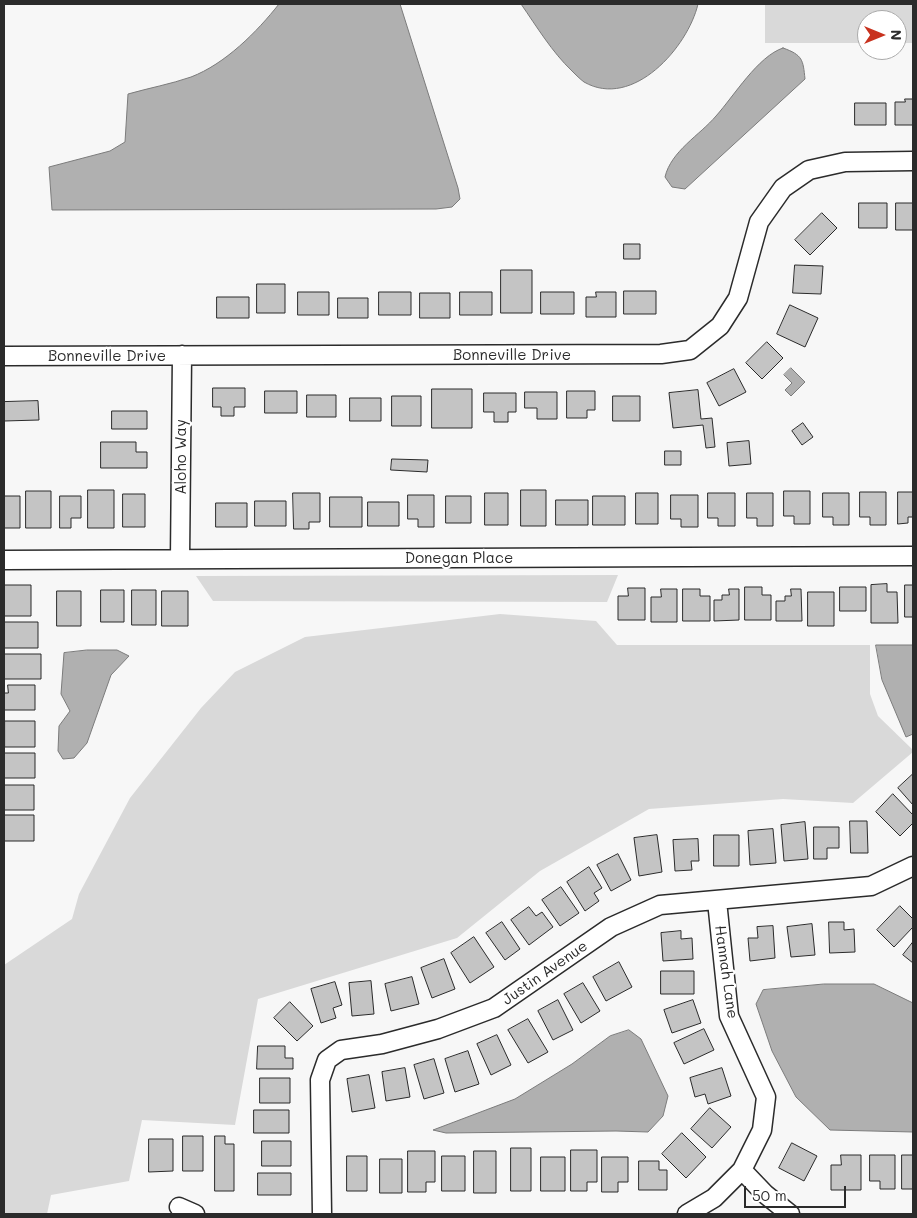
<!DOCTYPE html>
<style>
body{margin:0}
#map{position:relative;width:917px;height:1218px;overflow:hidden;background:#f7f7f7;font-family:Mali,sans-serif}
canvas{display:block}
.frame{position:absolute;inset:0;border:5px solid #2b2b2b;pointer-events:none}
.north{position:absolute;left:857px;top:10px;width:50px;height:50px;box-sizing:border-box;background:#fff;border:1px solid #aaa;border-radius:50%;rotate:90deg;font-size:14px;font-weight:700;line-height:20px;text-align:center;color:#2b2b2b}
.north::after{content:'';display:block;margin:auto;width:18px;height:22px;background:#c8321e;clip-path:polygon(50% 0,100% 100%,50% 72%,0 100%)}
.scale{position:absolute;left:744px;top:1186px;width:102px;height:22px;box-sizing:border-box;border:2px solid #2b2b2b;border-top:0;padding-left:6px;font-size:15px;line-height:18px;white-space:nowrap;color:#2b2b2b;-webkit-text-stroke:4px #fff;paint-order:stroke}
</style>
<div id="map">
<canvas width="917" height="1218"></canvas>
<div class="frame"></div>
<div class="north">N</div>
<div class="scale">50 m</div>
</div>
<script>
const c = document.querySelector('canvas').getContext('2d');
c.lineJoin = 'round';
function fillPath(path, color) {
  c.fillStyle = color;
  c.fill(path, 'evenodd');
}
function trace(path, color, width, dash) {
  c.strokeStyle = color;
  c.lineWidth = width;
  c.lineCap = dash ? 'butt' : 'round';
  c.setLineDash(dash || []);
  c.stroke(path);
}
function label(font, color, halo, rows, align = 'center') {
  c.font = font + ' Mali,sans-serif';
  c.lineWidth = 4.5;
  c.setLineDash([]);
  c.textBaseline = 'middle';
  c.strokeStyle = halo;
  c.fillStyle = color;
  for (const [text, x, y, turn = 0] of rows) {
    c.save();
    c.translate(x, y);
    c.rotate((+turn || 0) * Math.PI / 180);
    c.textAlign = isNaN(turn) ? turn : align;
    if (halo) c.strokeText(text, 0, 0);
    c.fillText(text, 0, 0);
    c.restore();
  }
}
fillPath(new Path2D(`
 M765,4H913V43H897V20H867V43H765Z
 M618,575L607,602L213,601L196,576Z
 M500,614L596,621L617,645H870V694L878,716L913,750V752L853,803L783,799L649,809L540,871L457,938L258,999L235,1125L142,1120L129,1181L51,1195L47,1214H4V965L72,919L79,894L130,798L201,708L235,672L305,637Z`), '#d9d9d9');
const water = new Path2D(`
 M279,4H400L458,188L460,199L452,207L436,209L52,210L49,167L110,151L125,142L128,94C149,88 171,84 191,77C225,64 257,32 279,4Z
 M521,4H698C688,47 633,110 584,82C580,79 576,75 572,71C552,52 537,27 521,4Z
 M783,48C803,55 803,60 805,79L685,189L672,187L665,177C671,151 700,135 716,116C734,96 758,56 783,48Z
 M791,368L805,382L791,396L785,390L792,383L784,375Z
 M876,645H913V734L906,737L882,680Z
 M87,650H117L129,656L111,675L87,743L74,758L63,759L58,751L59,726L70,711L61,694L64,653Z
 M824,984H874L913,1003V1132L830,1130L796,1097L772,1051L756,1004L763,990Z
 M629,1030L641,1039L668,1096L663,1116L648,1132L616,1131L446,1133L433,1130L515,1099L572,1064L610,1036Z`);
fillPath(water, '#b0b0b0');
trace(water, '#7b7b7b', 1);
const building = new Path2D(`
 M905,99H913V125H895V102H905Z
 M855,103H886V125H855Z
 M859,203H887V228H859Z
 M896,203H913V230H896Z
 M822,213L837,228L810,255L795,240Z
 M624,244H640V259H624Z
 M795,265L823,266L821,294L793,293Z
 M501,270H532V313H501Z
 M257,284H285V313H257Z
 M624,291H656V314H624Z
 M298,292H329V315H298Z
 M379,292H411V315H379Z
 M460,292H492V315H460Z
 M541,292H574V314H541Z
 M596,292H616V317H586V297H596Z
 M420,293H450V318H420Z
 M217,297H249V318H217Z
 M338,298H368V318H338Z
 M790,305L818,318L805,347L777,334Z
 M767,342L783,358L762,379L746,363Z
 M734,369L746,392L719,406L707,383Z
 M213,388H245V407H234V416H221V407H213Z
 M432,389H472V428H432Z
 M698,390L701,419L712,418L715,447L706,448L703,425L673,428L669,393Z
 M265,391H297V413H265Z
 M567,391H595V410H587V418H567Z
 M525,392H557V419H537V408H525Z
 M484,393H516V412H508V422H494V412H484Z
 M307,395H336V417H307Z
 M392,396H421V426H392Z
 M613,396H640V421H613Z
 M350,398H381V421H350Z
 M38,401L39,420L4,421V402Z
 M112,411H147V429H112Z
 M803,423L813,437L802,445L792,431Z
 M749,441L751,464L729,466L727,443Z
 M101,442H136V452H147V468H101Z
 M665,451H681V465H665Z
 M392,459L428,460L427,472L391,470Z
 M88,490H114V528H88Z
 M521,490H546V526H521Z
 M26,491H51V528H26Z
 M784,491H810V524H794V516H784Z
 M860,492H886V525H870V517H860Z
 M898,492H913V517H908V523L898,524Z
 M293,493H320V522H309V529H294Z
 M485,493H508V525H485Z
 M636,493H658V524H636Z
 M708,493H735V526H718V518H708Z
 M747,493H773V526H757V518H747Z
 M823,493H849V525H833V517H823Z
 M123,494H145V527H123Z
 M408,495H434V527H418V519H408Z
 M671,495H698V527H681V519H671Z
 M4,496H20V528H4Z
 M60,496H81V518H71V528H60Z
 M446,496H471V523H446Z
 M593,496H625V525H593Z
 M330,497H362V527H330Z
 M556,500H588V525H556Z
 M255,501H286V526H255Z
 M368,502H399V526H368Z
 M216,503H247V527H216Z
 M887,584V592H897L898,623H871V585Z
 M4,585H31V616H4Z
 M905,585H913V617H905Z
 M745,587H762V595H771V620H745Z
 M840,587H866V611H840Z
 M628,588H645V620H618V596H628Z
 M661,589H677V622H651V597H661Z
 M683,589H700V596H710V621H683Z
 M729,589H739V620L714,621V600H722V595H729Z
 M791,589H801L802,621H776V601H785V596H791Z
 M101,590H124V622H101Z
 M132,590H156V625H132Z
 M57,591H81V626H57Z
 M162,591H188V626H162Z
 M808,592H834V626H808Z
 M4,622H38V648H4Z
 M4,654H41V679H4Z
 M8,685H35V710H4V693H8Z
 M5,721H35V747H5Z
 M4,753H35V778H4Z
 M913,774V805L898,788Z
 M4,785H34V810H4Z
 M893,794L913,815V823L900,836L876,812Z
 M4,815H34V841H4Z
 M850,821H867L868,853H851Z
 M805,822L808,859L784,861L781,825Z
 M814,827H839V848H827V859H814Z
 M773,829L776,863L750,865L748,831Z
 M657,835L662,872L639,876L634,838Z
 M714,835H739V866H714Z
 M698,839L699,861H691L692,870L675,871L673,840Z
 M618,854L631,880L611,891L597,865Z
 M589,867L602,888L594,893L599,901L585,911L567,882Z
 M561,887L579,913L560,926L542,900Z
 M900,906L913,919V927L894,947L877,930Z
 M529,907L536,916L542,912L553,927L529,945L511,920Z
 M502,922L520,949L505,960L486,933Z
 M829,922H844V930L854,929L855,952L830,953Z
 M812,924L815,955L791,957L787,927Z
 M773,926L775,958L750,961L748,938H758L757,927Z
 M681,931V939L692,938L693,959L663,961L661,933Z
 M474,937L494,967L470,983L451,953Z
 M913,942V963L903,955Z
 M444,959L455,989L432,998L421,968Z
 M619,962L632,987L606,1001L593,977Z
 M661,971H694V994H661Z
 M412,977L419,1004L391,1011L385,984Z
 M371,981L374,1014L352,1016L349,983Z
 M335,982L342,1005L333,1008L336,1018L321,1023L311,989Z
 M583,983L600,1011L581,1023L564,994Z
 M558,1000L573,1030L553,1040L538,1011Z
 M693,1000L701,1023L672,1033L664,1010Z
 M290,1002L313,1026L297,1041L274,1018Z
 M528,1019L548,1052L528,1063L508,1030Z
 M704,1029L714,1050L684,1064L674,1043Z
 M497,1035L511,1065L491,1075L477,1044Z
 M258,1046H285V1058H293V1069H257Z
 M468,1051L479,1084L455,1092L445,1059Z
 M434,1059L444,1093L424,1099L414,1065Z
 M405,1068L410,1097L386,1101L382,1072Z
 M722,1068L731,1096L708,1104L705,1094L695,1097L690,1078Z
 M369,1075L375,1108L352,1112L347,1079Z
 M260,1078H290V1103H260Z
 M710,1108L731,1127L712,1148L691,1129Z
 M254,1110H289V1133H254Z
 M682,1133L706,1157L686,1178L662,1154Z
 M183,1136H203V1171H183Z
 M215,1136H225V1144H234V1191H215Z
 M149,1139H173V1171L149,1172Z
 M262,1141H291V1166H262Z
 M792,1143L817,1156L804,1181L779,1168Z
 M511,1148H531V1191H511Z
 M571,1150H597V1182H587V1191H571Z
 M408,1151H435V1182H426V1192H408Z
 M474,1151H496V1193H474Z
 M841,1155H861V1190H831V1165H841Z
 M870,1155H895V1189H880V1181H870Z
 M902,1155H913V1189H902Z
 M347,1156H367V1191H347Z
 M442,1156H465V1191H442Z
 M541,1157H565V1191H541Z
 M602,1157H628V1182H618V1192H602Z
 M380,1159H402V1193H380Z
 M639,1161H659V1170H667V1190H639Z
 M258,1173H291V1195H258Z`);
fillPath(building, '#c4c4c4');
trace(building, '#2b2b2b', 1);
const minor = new Path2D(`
 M4,356L661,354L690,350L720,326L738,298L759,222L783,188L809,170L845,162L913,161
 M180,559L182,355
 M4,560L913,556
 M742,1170L765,1194L790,1214
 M179,1207L195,1214
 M322,1214L320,1080L327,1060L341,1050L382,1044L438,1029L494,1008L611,927L660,905L871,886L913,866
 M687,1214L714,1198L742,1170L762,1130L766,1097L729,1016L717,901`);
trace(minor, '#2b2b2b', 21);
trace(minor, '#fff', 18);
label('15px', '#2b2b2b', '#fff', [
 ["Bonneville Drive",512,355],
 ["Bonneville Drive",107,356],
 ["Aloho Way",181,457,-90],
 ["Donegan Place",459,558],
 ["Hannah Lane",726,972,82],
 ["Justin Avenue",545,973,-35]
]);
</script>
